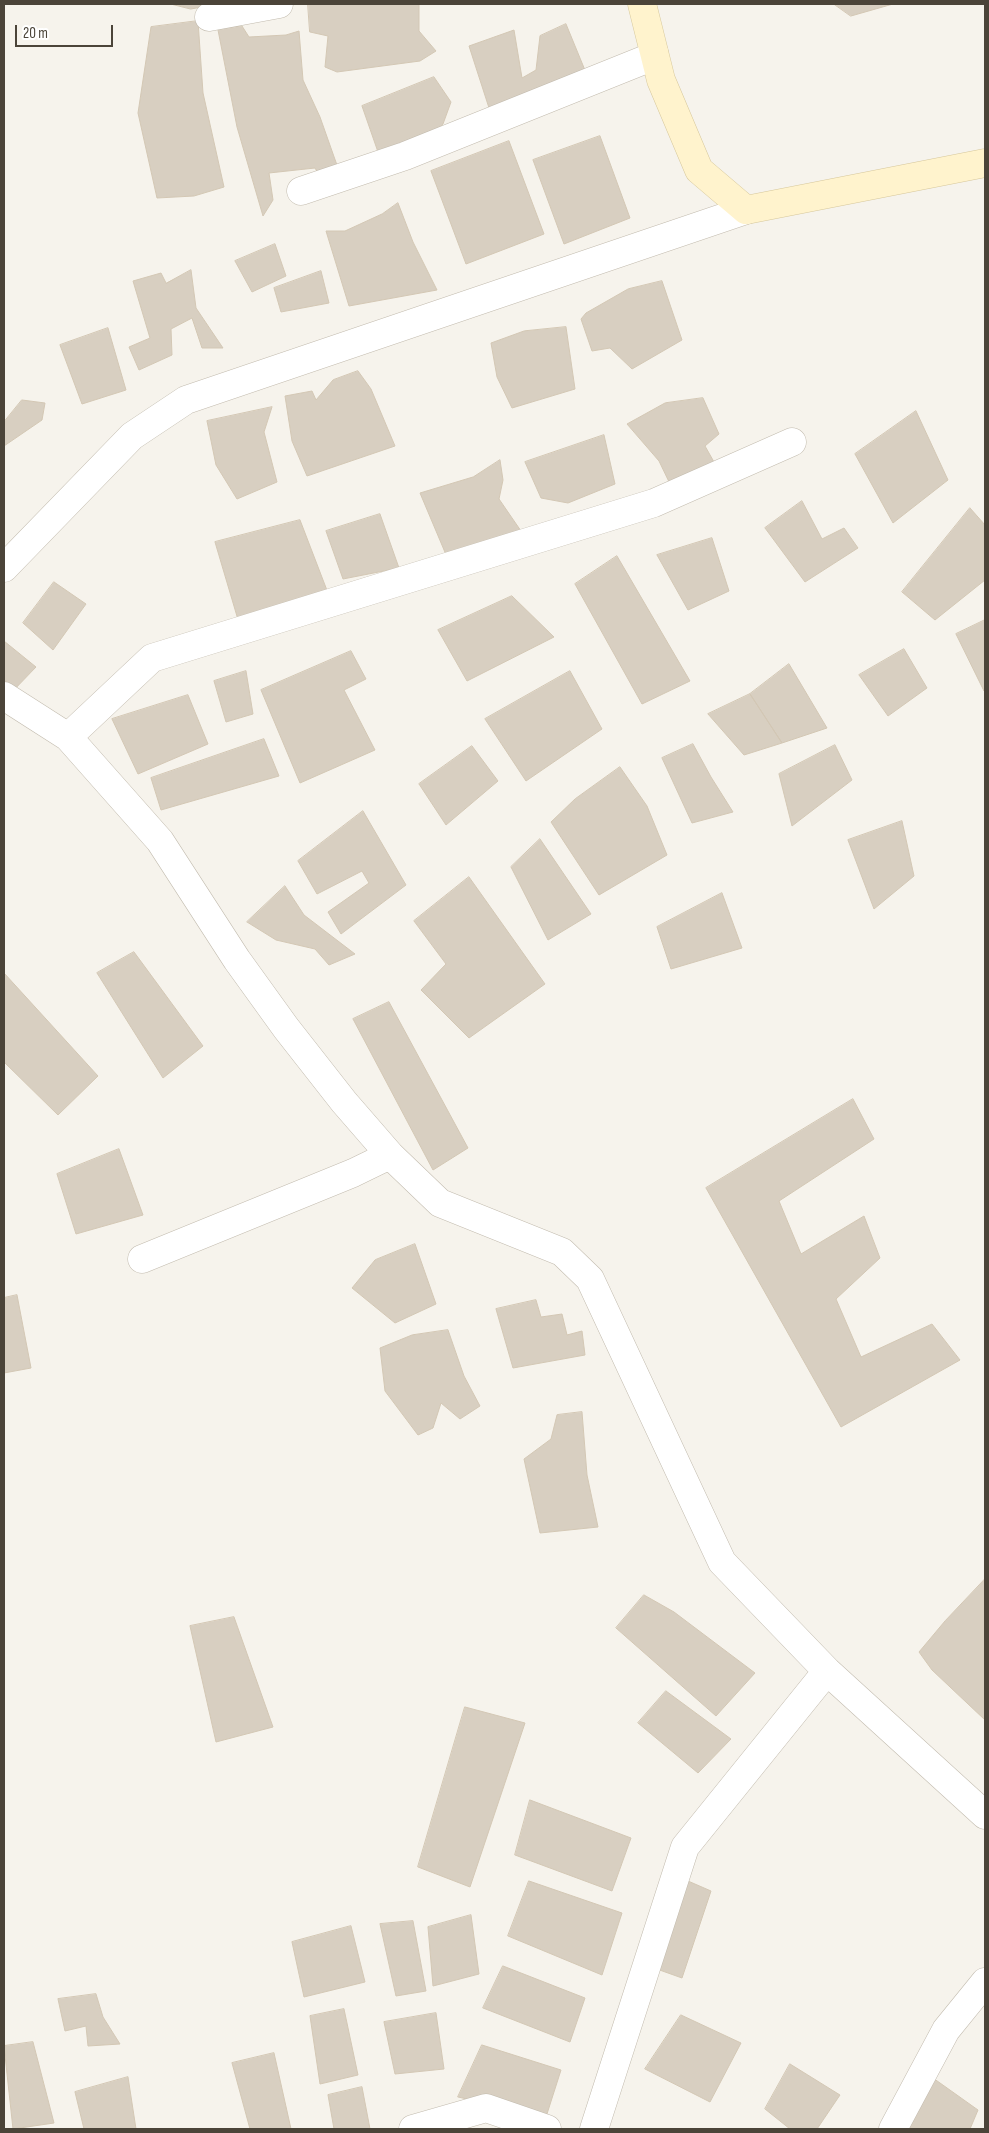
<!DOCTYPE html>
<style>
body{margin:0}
#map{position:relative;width:989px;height:2133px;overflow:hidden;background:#f6f3ec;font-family:"Sofia Sans Condensed",sans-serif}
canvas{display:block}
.frame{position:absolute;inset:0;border:5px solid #4b4439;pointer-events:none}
.scale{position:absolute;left:15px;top:25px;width:98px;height:22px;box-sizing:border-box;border:2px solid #4b4439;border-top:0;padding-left:6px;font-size:15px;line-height:18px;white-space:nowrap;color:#4b4439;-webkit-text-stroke:4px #fff;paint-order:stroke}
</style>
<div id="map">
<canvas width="989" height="2133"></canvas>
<div class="frame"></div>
<div class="scale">20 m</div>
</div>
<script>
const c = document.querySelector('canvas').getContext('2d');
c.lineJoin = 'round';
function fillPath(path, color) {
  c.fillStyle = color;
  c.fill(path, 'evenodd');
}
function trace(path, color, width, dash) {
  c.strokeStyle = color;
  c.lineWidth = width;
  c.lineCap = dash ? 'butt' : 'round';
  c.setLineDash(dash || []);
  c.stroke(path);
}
const building = new Path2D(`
 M171,4H218L191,9Z
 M308,4H419V31L436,51L420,61L337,72L325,67L328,36L310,32Z
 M834,4H893L851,16Z
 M198,21L203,93L224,187L194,196L157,198L138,113L151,27Z
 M566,24L589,80L490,111L469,46L514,30L522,78L536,70L540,36Z
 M242,26L249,37L286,35L299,31L303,80L320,117L338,168L323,182L315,168L269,173L273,200L263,216L237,127L218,30Z
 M434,77L451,102L443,124L426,144L378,152L362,106Z
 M600,136L630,218L564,244L533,160Z
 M509,141L544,234L466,264L431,171Z
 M398,203L413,242L437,290L349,306L326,231H345L382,214Z
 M275,244L286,276L252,292L235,261Z
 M191,270L196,308L223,348H202L192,318L171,329L172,355L139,370L129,347L150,338L133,281L161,273L166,283Z
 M321,271L329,303L281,312L274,288Z
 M662,281L682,340L632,369L610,348L592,351L581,319L586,313L628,289Z
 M566,327L575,389L512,408L497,377L491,343L524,331Z
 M108,328L126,390L82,404L60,345Z
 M358,371L371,389L395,446L307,476L292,441L285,396L312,391L316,400L333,380Z
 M703,398L719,434L705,446L714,462L671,486L659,461L627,424L665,403Z
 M22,400L45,403L42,420L4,446V422Z
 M272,407L264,432L277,482L237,499L216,465L207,421Z
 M916,411L948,480L893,523L855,454Z
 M604,435L615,484L568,503L541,498L525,462Z
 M500,460L503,480L499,499L521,531L447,557L420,493L473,477Z
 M802,501L822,539L844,528L858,548L805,582L765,528Z
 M970,508L985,525V580L935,620L902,592Z
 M380,514L399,568L343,579L326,531Z
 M300,520L328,593L239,623L215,542Z
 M712,538L729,591L688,610L657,555Z
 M617,556L690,681L642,704L575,584Z
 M54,582L86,604L53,650L23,623Z
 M512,596L554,637L467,681L438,630Z
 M985,620V691H984L956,634Z
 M4,641L36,667L10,694L4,690Z
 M904,649L927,688L888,716L859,675Z
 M351,651L366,679L344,690L375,750L300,783L261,690Z
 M789,664L827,728L782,743L750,694Z
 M246,671L253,714L226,722L214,681Z
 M570,671L602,729L526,781L485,719Z
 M750,694L782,743L744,755L708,714Z
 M188,695L208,744L138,774L112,719Z
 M264,739L279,776L161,810L151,778Z
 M693,744L711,777L733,812L692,823L662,758Z
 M835,745L852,780L792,826L779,774Z
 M472,746L498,781L446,825L419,784Z
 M620,767L647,806L667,855L599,895L551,822L575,799Z
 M363,811L406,885L341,934L328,912L369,883L362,871L317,894L298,861Z
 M902,821L914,876L874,909L848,840Z
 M540,839L591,914L548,940L511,867Z
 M469,877L545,984L469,1038L421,990L446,964L414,921Z
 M285,886L304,915L355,954L329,965L315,949L276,940L247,922Z
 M722,893L742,948L671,969L657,927Z
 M134,952L203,1046L163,1078L97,973Z
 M4,973L98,1076L58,1115L4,1062Z
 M389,1002L468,1148L433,1170L353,1019Z
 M853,1099L874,1139L779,1201L801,1254L864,1216L880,1258L836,1299L861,1357L932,1324L960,1360L841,1427L706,1188Z
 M119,1149L143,1215L76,1234L57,1174Z
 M415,1244L436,1304L395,1323L352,1288L375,1260Z
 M17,1295L31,1368L4,1373V1298Z
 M536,1300L541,1317L562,1314L567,1335L582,1331L585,1355L513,1368L496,1309Z
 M448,1330L464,1376L480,1406L460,1419L441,1403L433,1428L418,1435L385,1391L380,1348L412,1335Z
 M582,1412L587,1475L598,1527L540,1533L524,1459L551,1439L557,1415Z
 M985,1579V1720L932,1670L919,1652L945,1621Z
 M644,1595L674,1612L755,1673L716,1716L616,1628Z
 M234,1617L273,1727L216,1742L190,1626Z
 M666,1691L731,1739L698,1773L638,1723Z
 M465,1707L525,1723L470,1887L418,1867Z
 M530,1800L631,1838L612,1891L515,1855Z
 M529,1881L622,1913L602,1975L508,1936Z
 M688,1881L711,1891L682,1978L654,1968Z
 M471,1915L479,1974L433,1986L428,1927Z
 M413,1921L426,1991L396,1996L380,1924Z
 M351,1926L365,1982L304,1997L292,1942Z
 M503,1966L585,1998L570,2042L483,2008Z
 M96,1994L103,2017L120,2044L88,2046L86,2026L65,2031L58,1999Z
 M344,2009L358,2075L320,2084L310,2016Z
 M436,2013L444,2069L395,2074L384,2022Z
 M681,2015L741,2043L710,2102L645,2069Z
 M33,2042L54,2123L13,2129L4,2046Z
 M482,2045L561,2070L546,2117L458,2097Z
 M274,2053L291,2129H250L232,2063Z
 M790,2064L840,2095L817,2129H790L765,2109Z
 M128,2077L136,2129H84L75,2092Z
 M933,2078L978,2110L970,2129H909L904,2122Z
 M362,2087L370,2129H334L328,2095Z`);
fillPath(building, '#d8cfc1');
trace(building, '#d3c7b4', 1);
const street = new Path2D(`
 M209,17L279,4
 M301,191L405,156L649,58L654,53
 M4,568L132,436L186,400L746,210
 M4,696L68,737L160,841L237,960L286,1028L344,1102L390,1155L440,1203L562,1252L590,1279L722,1562L827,1671L985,1815
 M68,737L152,658L654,503L792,442
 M142,1259L353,1173L390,1155
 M413,2129L486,2108L547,2129
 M594,2129L685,1847L827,1671
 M893,2129L946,2030L985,1982`);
const secondary = new Path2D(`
 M642,4L661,80L699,170L746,210L985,163`);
trace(street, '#c2bbae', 29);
trace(secondary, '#d6c79b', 29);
trace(street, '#fff', 28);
trace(secondary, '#fff3cd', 28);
</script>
